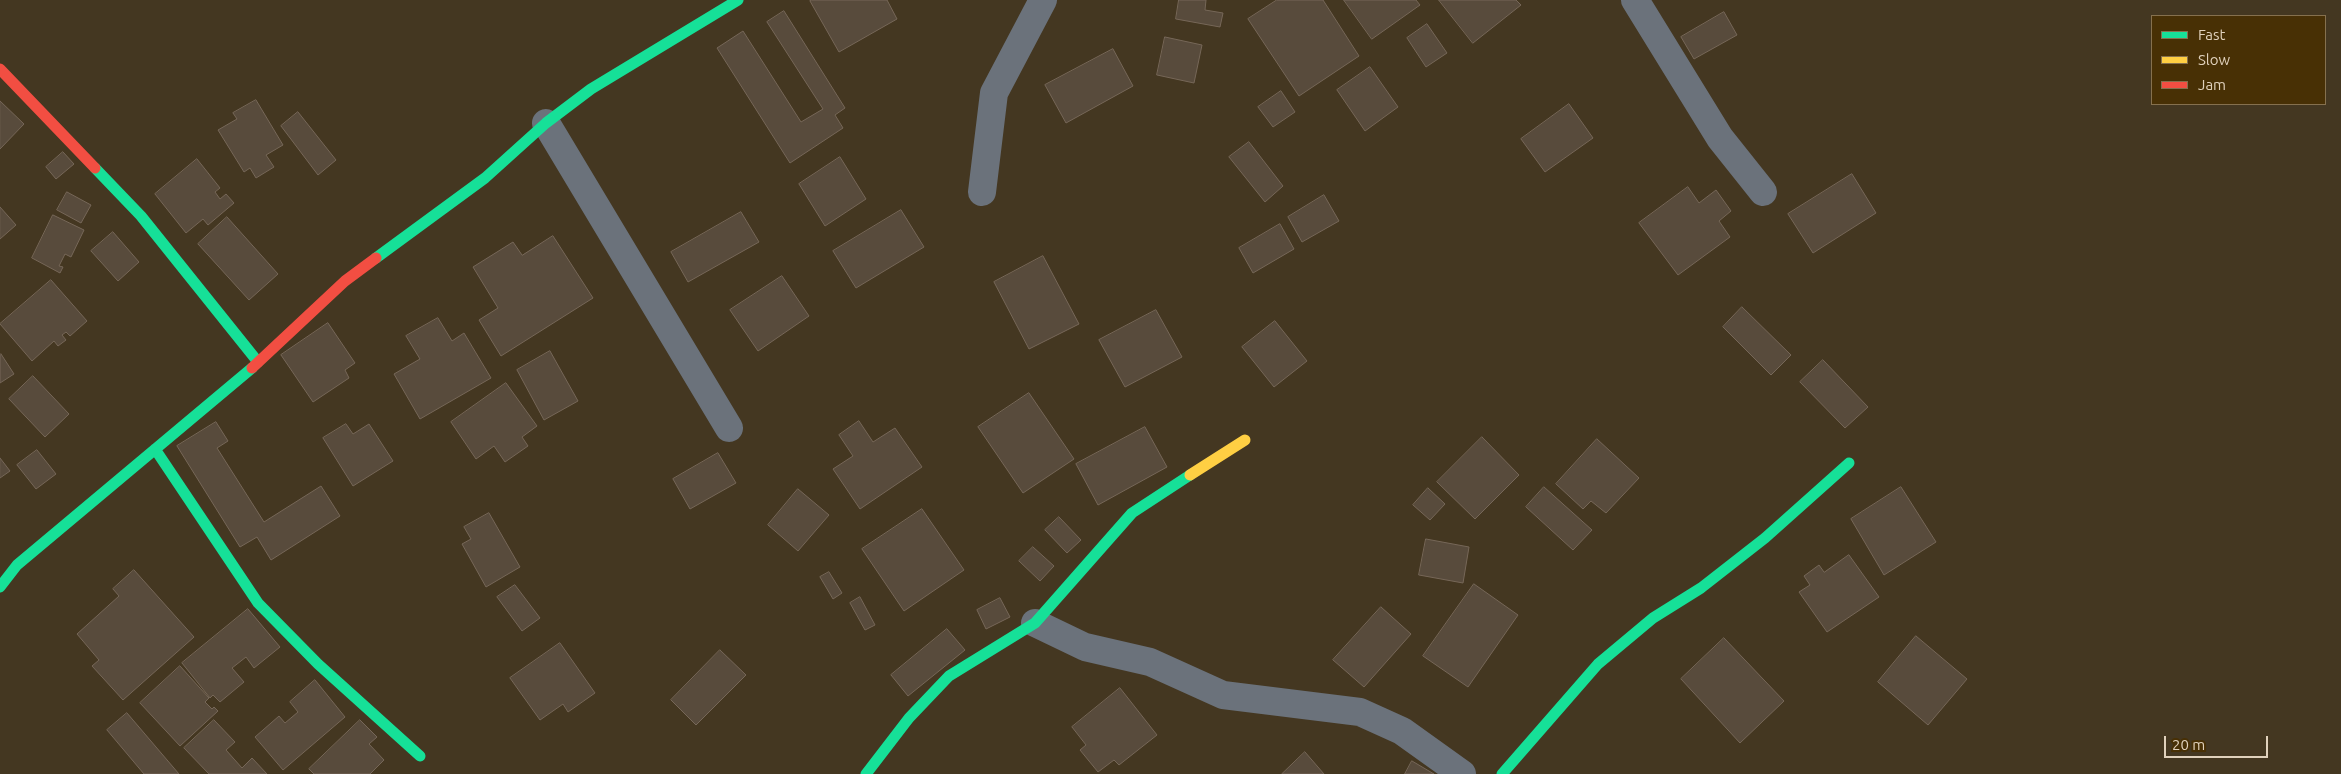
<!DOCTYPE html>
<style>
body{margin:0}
#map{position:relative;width:2341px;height:774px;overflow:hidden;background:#443721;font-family:Ubuntu,sans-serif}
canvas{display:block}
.legend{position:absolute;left:2151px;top:15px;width:175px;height:90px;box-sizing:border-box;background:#483005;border:1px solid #85704e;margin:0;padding:6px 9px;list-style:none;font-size:15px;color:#e0d1bc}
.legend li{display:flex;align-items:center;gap:10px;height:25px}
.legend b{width:25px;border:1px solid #85704e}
.scale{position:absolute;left:2164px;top:736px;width:104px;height:22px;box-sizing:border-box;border:2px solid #e0d1bc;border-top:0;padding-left:6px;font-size:15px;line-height:18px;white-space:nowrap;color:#e0d1bc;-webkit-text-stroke:4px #483005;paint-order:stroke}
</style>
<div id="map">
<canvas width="2341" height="774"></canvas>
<ul class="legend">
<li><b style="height:6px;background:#16e098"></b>Fast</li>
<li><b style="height:6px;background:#ffcf43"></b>Slow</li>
<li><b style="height:6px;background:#f24e42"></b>Jam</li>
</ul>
<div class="scale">20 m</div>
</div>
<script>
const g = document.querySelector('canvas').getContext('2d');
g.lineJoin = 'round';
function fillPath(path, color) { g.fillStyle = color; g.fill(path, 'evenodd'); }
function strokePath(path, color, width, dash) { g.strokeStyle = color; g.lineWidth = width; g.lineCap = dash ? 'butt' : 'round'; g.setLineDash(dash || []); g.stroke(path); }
const building = new Path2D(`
 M812 0H887L897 19 839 52 810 1Z
 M1179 0H1206L1205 10 1223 13 1220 27 1176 19Z
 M1277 0H1323L1359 56 1299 96 1248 19Z
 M1344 0H1416L1420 5 1372 39Z
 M1439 0H1516L1521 5 1473 43Z
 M784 11 845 108 835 115 843 128 790 163 717 48 743 31 801 122 823 109 767 22Z
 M1724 12 1737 35 1694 59 1681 37Z
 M1427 24 1447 53 1426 67 1407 38Z
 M1165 37 1202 45 1194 83 1157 75Z
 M1113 49 1133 86 1066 123 1045 85Z
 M1370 67 1398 107 1365 131 1337 90Z
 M1281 91 1295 112 1273 127 1258 107Z
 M256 100 283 145 266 155 274 167 256 178 250 168 244 172 218 130 237 119 233 113Z
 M0 101 24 124 0 149Z
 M1569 104 1593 138 1545 172 1521 139Z
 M298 112 336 160 318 175 281 126Z
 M1249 142 1283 186 1265 202 1229 157Z
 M63 152 74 164 56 179 46 167Z
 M840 157 866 199 825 226 799 184Z
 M197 159 220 188 215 192 220 199 226 194 234 203 208 225 203 219 186 233 155 194Z
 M1852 174 1876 213 1813 253 1788 214Z
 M1688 187 1699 203 1716 190 1731 211 1719 221 1730 237 1678 275 1639 223Z
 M67 192 91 205 81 223 57 210Z
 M1324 195 1339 221 1302 242 1288 217Z
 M0 207 16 225 0 239Z
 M901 210 924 247 856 288 833 251Z
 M741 212 759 242 688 282 671 252Z
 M53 215 84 230 71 257 65 254 59 266 63 267 60 273 32 258Z
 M227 217 278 274 249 300 198 244Z
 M1280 224 1294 249 1253 273 1239 248Z
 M113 232 139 262 118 281 91 251Z
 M553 236 593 298 501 356 479 320 498 308 473 267 513 242 522 255Z
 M1043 256 1079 324 1029 349 994 282Z
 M782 276 809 316 758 351 730 310Z
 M51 280 87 321 70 336 66 332 62 335 66 340 58 346 54 341 32 361 0 324Z
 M1742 307 1791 355 1771 375 1723 327Z
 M1156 310 1182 357 1125 387 1099 340Z
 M438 318 452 341 464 333 491 378 420 419 394 374 420 359 406 336Z
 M1275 321 1307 361 1274 387 1242 347Z
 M328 323 355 363 345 370 349 378 313 402 281 355Z
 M550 351 578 401 544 420 517 370Z
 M1 354 14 374 0 383V355Z
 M1823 360 1868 407 1845 428 1800 382Z
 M33 376 69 414 45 437 9 399Z
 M506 383 537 426 522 437 528 446 505 462 494 446 476 459 451 422Z
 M1029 393 1074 459 1023 493 978 427Z
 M859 421 873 442 895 428 922 467 860 509 833 469 853 456 839 435Z
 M216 422 228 441 217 448 264 522 321 486 340 516 271 560 257 537 240 547 177 446Z
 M346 424 353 434 369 424 393 461 353 486 323 438Z
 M1145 427 1167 467 1098 505 1076 464Z
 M1482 437 1519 475 1475 519 1437 482Z
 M1597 439 1639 478 1606 513 1591 501 1583 509 1556 484Z
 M37 450 56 474 36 489 17 465Z
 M718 453 736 483 690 509 673 479Z
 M0 458 10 471 0 478Z
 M1544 487 1592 530 1573 550 1526 507Z
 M1901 487 1936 542 1884 575 1851 519Z
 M1428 488 1445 504 1430 520 1413 505Z
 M798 489 829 515 798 551 768 525Z
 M922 509 964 570 904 611 862 549Z
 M489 513 520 567 486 587 462 544 471 539 464 527Z
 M1059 517 1081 540 1067 553 1045 530Z
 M1426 539 1469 547 1463 583 1419 575Z
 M1033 547 1054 566 1040 581 1019 561Z
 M1849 555 1879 597 1827 632 1799 592 1810 585 1804 576 1819 565 1824 572Z
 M134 570 194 637 123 700 92 666 99 660 77 634 119 596 113 589Z
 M829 572 842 593 833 599 820 577Z
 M1474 584 1518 615 1468 687 1423 656Z
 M515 585 540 618 522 631 497 597Z
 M860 597 875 625 865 630 850 603Z
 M1000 598 1010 617 986 629 977 610Z
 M1381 607 1411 634 1364 687 1333 660Z
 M248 609 280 647 254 668 246 657 232 668 244 682 220 702 213 695 210 698 182 663Z
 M947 629 965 650 908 696 891 675Z
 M1916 636 1967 679 1928 725 1878 682Z
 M1724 638 1784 701 1740 743 1681 679Z
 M560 643 595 693 568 712 563 704 540 720 510 678Z
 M720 650 746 675 696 725 671 700Z
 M180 666 209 698 205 702 212 709 214 707 218 711 180 746 140 703Z
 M315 680 345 717 283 770 255 737 279 716 285 723 298 712 290 702Z
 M1120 688 1157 735 1119 765 1114 760 1098 772 1080 750 1086 745 1072 727Z
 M127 713 179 774H144L107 730Z
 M214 720 235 742 226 750 242 768 252 758 267 774H209L184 748Z
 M360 720 377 737 369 744 384 760 370 774H314L309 769Z
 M1305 752 1324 774H1282Z
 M1412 761 1434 774H1405Z`);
fillPath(building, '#584b3c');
strokePath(building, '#766758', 1);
strokePath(new Path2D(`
 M1635 0 1720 138 1763 192
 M546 123 729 428
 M982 192 994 93 1043 0
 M1035 623 1085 647 1150 662 1223 695 1360 712 1402 731 1462 774`), '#6b727b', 28);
strokePath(new Path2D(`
 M95 168 141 216 258 362
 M376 258 485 178 546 123 591 89 738 0
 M155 449 258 603 318 664 420 756
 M0 587 17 565 252 368
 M866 774 909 718 949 676 1035 623 1132 513 1190 475
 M1502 774 1598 664 1653 618 1701 588 1765 538 1849 463`), '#16e098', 11);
strokePath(new Path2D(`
 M1190 475 1245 440`), '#ffcf43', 11);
strokePath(new Path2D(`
 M0 69 95 168
 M252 368 345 281 376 258`), '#f24e42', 11);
</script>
